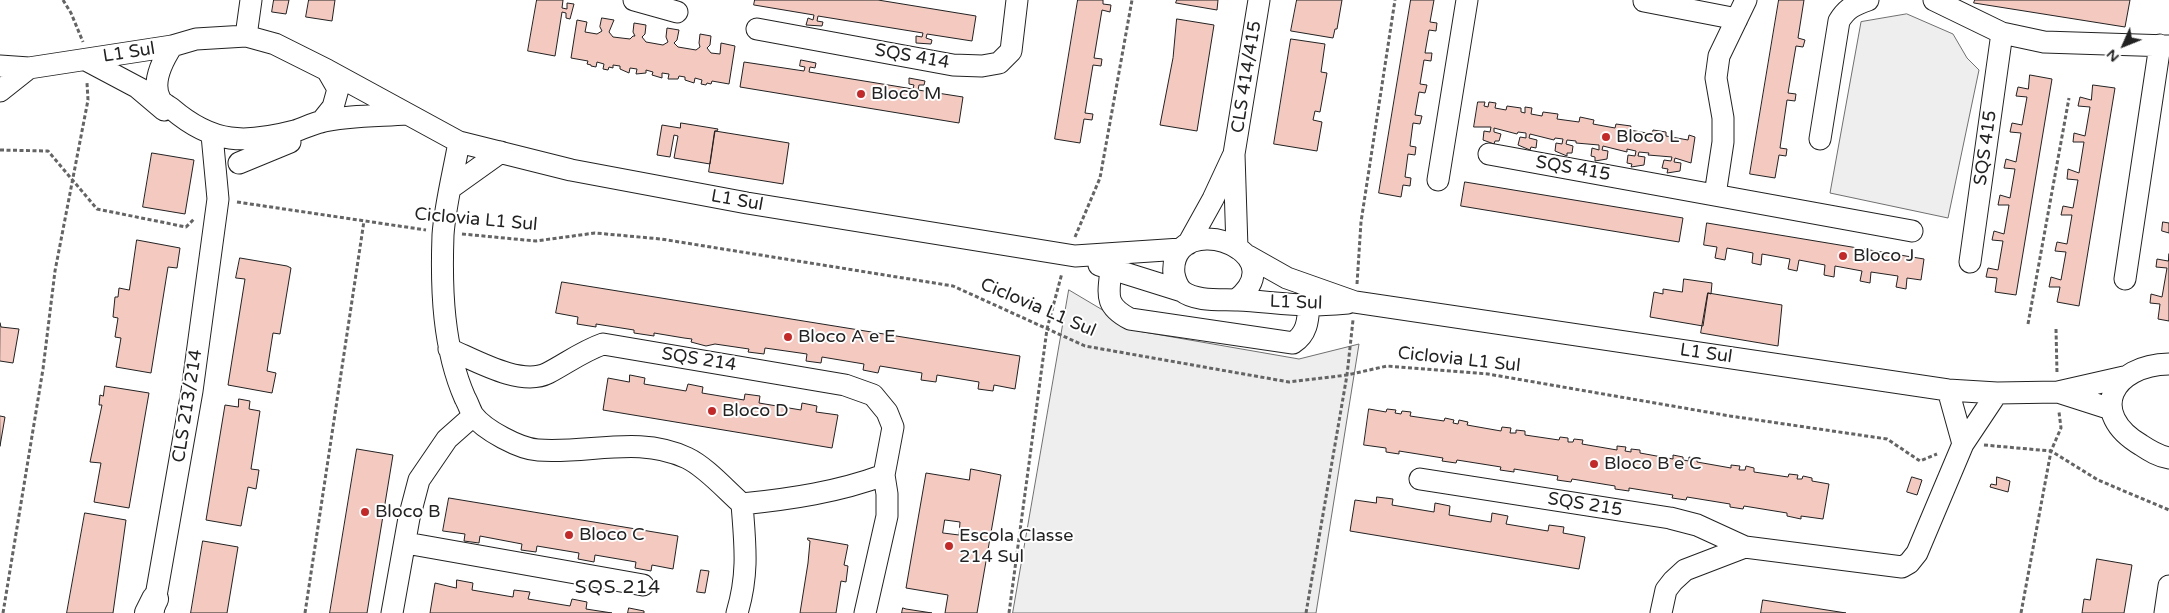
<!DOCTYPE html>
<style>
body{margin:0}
#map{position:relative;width:2169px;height:613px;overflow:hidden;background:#fff;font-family:"Varela Round",sans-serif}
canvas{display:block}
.north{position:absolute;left:2099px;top:20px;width:50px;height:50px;-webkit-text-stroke:4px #fff;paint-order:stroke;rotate:226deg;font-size:14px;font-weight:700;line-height:20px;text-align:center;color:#222}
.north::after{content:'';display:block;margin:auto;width:18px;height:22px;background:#222;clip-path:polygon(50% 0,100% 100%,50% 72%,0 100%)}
</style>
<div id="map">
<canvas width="2169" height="613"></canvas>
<div class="north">N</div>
</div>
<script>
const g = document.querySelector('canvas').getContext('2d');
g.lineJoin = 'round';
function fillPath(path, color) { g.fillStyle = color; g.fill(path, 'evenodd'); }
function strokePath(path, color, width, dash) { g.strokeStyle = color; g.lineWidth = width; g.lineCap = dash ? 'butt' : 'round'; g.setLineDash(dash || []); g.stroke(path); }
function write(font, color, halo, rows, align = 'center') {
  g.font = font + ' "Varela Round",sans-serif'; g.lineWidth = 4; g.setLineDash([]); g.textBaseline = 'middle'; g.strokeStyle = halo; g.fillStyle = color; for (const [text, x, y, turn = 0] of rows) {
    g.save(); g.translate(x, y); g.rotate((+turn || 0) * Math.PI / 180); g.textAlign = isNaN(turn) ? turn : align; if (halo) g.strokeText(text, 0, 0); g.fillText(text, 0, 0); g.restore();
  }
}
const green = new Path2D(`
 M1907 14 1953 34 1967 58 1979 70 1948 218 1830 193 1861 22Z
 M1069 290 1138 331 1299 359 1359 344 1316 613H1013Z`);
fillPath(green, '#eee');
strokePath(green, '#6f6f6f', 1);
const building = new Path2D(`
 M274 0H289L286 14 272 12Z
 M309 0H335L332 21 306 17Z
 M537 0H563L562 8 567 9V3L574 4 570 19 566 18V13L562 12 555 56 528 51Z
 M755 0H878L976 16 972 41 927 34 926 38 932 40 931 44 916 43V36L922 37 923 33 818 16 817 21 823 22 822 26 806 25 808 18 813 20 814 15 754 5Z
 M1078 0H1103V4L1111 5 1110 12 1102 10 1094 58 1102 59 1101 66 1093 65 1085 113 1093 114 1092 120 1084 119 1080 143 1055 139Z
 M1177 0H1218L1217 10 1176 3Z
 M1297 0H1342L1337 29H1335L1333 38 1291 31Z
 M1411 0H1434L1430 22 1437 23 1436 31 1429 30 1425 53H1432L1431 61 1424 60 1420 84 1427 85 1425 93 1419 92 1415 115 1422 116 1420 124 1413 123 1410 146 1416 147 1415 155 1408 154 1405 177 1411 178 1410 186 1403 185 1401 197 1379 193Z
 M1779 0H1804L1798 38 1805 40 1803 47 1796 46 1788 93 1796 94 1795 101 1787 100 1780 148 1787 149 1786 156 1779 155 1775 178 1750 174Z
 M1975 0H2130L2125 27 1974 3Z
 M602 18 614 20 609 32 613 37 630 39 633 36H635L633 32 634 23 646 25 645 34 642 37 646 42 663 45 668 42 666 37 667 28 679 30 677 40 674 43 678 47 696 50 700 47 699 43 700 34 711 36 710 45 707 48 711 53 720 54 721 43 735 46 729 84 712 81 711 84 707 83 706 85 701 84 702 80 695 78 694 83 685 80V77L679 76 678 79H668L669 74 662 73V78L652 75 653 72 646 70V73L636 74 637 69 630 68 629 73 620 69V66L613 65V68L609 67 608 70 603 69 604 64 597 62 596 67 591 66V65L587 64 588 61 571 58 577 20 587 22 585 32 597 34 602 31 600 27Z
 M1177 19 1214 25 1197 131 1160 125 1173 58Z
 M1291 39 1325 44 1321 72 1327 73 1320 112 1315 111 1313 120 1322 122 1317 151 1274 144Z
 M801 60 816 63 815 68 810 67 809 72 913 89 914 85 909 84V78L925 81 924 85H919L918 90 963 97 959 123 740 87 744 62 804 71 805 67 800 66Z
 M2030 75 2052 79 2016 295 1995 292 1997 278 1986 277 1988 268 1998 270 2003 241 1992 240 1994 231 2004 234 2009 205H1998L2000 195 2010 198 2015 169 2004 168 2006 159 2016 162 2021 133 2010 132 2012 123 2022 125 2027 97 2016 96 2018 87 2028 89Z
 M2093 85 2115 88 2079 306 2057 302 2060 287H2049L2051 277 2061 280 2066 252 2055 251 2057 242 2067 244 2072 215H2061L2063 206 2073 208 2078 180 2067 179 2068 169 2079 173 2084 142H2073L2074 133 2085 136 2090 107 2078 106 2080 97 2091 100Z
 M1478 102H1485L1484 106 1488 107 1489 102 1496 103 1495 108 1506 110 1507 106 1521 108V112L1525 113V107L1532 108 1531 114 1542 116 1543 112 1558 114 1557 119 1579 122 1580 117 1594 120 1593 124 1615 128 1616 124 1631 126 1630 130 1652 134 1653 130 1666 132V136L1688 140 1689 135 1695 137 1691 163 1675 158 1674 162 1681 163 1680 171 1667 173 1668 169 1662 168 1664 160 1671 161 1672 157 1648 155 1649 153 1639 152 1638 156 1645 157 1644 165 1631 167 1632 164 1627 163 1628 155 1635 156 1636 151 1627 149V152L1603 146 1602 150 1608 151 1607 159 1595 161V157L1591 156 1592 148 1599 150V145L1576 143V141L1567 140 1566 144 1573 146 1572 153H1567V156L1555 151 1556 143 1562 144 1563 139 1555 138 1554 140 1530 134 1529 138 1537 140 1536 148 1531 147 1530 150 1518 145 1520 137 1526 138V133L1518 132 1517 134 1494 128V132L1501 134 1499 141H1495L1494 144 1483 140 1484 131 1490 132 1491 127H1474Z
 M681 123 718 129 717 131H715L710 164 674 158 678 136 674 135 670 157 657 155 662 125 680 128Z
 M715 131 789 143 783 184 709 172Z
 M152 153 194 160 185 214 143 207Z
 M1465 182 1683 218 1679 242 1461 206Z
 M2163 222 2169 223V233L2162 231Z
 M1707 223 1924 259 1921 280 1907 278 1906 289 1896 287 1898 276 1871 272 1870 283 1860 281 1862 271 1835 266 1834 277 1824 275 1825 265 1799 260 1797 271 1788 269 1790 259 1762 254 1761 265 1752 263 1753 253 1727 248 1725 260 1715 258 1717 247 1704 245Z
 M137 240 180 248 177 268 168 267 151 373 116 367 121 338 115 337 118 318 113 317 115 297H118L119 288 129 290Z
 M2169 254V321L2158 319 2160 304 2150 303 2151 294 2162 297 2167 268 2156 267 2157 259 2168 261Z
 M240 258 287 266 291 268 280 334 273 333 267 371 276 373 272 393 228 385 245 279 236 278Z
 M1684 279 1712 283 1711 294 1708 293 1703 326 1650 317 1654 292 1663 294V289L1682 292Z
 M562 282 1020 356 1015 389 994 385 993 391 978 389 979 382 937 375 936 382 921 380 922 373 880 366 878 373 863 370 864 364 822 357 821 363 806 361 807 354 765 348 764 354 748 352 749 349 715 344 706 346 691 342 692 339 684 338 654 333V336L634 333V330L596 324V327L577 324 578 317 556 313Z
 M1708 293 1782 305 1778 346 1701 333Z
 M0 323 1 327 19 329 13 363 0 361Z
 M630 375 645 378 644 384 686 391 688 384 703 387 702 393 744 400 745 394 760 396 759 403 801 410 802 403 817 406 816 412 838 415 832 448 603 410 608 378 629 382Z
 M105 386 149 393 129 508 94 502 101 463 90 462 102 405H99L100 395 103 396Z
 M239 399 250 401 249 409 260 411 251 469 259 470 256 489 248 487 241 526 206 520 225 405 238 407Z
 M1369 409 1386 412 1387 409 1396 410 1395 413 1401 414 1402 411 1411 412 1410 416 1444 421 1445 418 1454 420 1453 423 1458 424 1459 420 1468 422 1467 425 1501 431 1502 427 1511 428 1510 433H1516V430L1525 431V435L1559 440 1560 437 1568 438V442H1573L1574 439 1583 440 1582 444 1617 450V446L1626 447 1625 451 1631 452V449L1640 450V453L1673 459V455L1683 457V460L1689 461V457L1697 459V462L1731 468V465L1740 466 1739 470H1745L1746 466 1754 468V472L1788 477 1789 474 1798 475 1797 479H1802L1803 476 1812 478V481L1829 484 1823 519 1801 516V519L1787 516V513L1744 506 1743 509 1730 507V504L1687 497 1686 500 1672 498 1673 495 1629 488V491L1615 489V486L1572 479 1571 482 1557 480 1558 476 1514 469V472L1500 470 1501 467 1457 460 1456 463 1442 461 1443 458 1399 451V454L1386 452V448L1364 445Z
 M0 416 5 417 0 446Z
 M357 449 393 455 367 613H330Z
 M971 469 1001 475 977 613H945L948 595 906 588 926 473 969 480ZM945 520 960 522 959 535 943 533Z
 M1912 477 1922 480 1917 495 1907 492Z
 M1997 477 2010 481 2008 492 1990 487 1991 484 1996 485Z
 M1377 497 1393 499 1392 505 1434 512 1435 503 1450 506 1449 515 1491 522 1492 513 1508 516 1506 524 1548 531 1549 525 1564 527 1563 533 1585 537 1579 569 1350 531 1355 500 1376 503Z
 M449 498 678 536 673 569 652 565 651 571 635 568 636 562 595 555 594 562 578 559 579 553 537 546 536 552 521 550 522 544 480 536 479 543 464 541 465 534 443 531Z
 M85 513 126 520 113 613H67Z
 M808 538 848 545 844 565 848 566 846 582 841 581 836 613H800L808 563 810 541 808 540Z
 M203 541 238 547 227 613H191Z
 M2097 559 2132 565 2124 613H2082L2084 599 2090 600Z
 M701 570 709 571 705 593 697 592Z
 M457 580 473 583 472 590 513 597 514 590 530 592 528 599 570 606 572 599 587 602 586 609 612 613H430L435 583 456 588Z
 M1763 600 1846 613H1761Z
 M629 608 644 611V613H628Z
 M903 608 906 609 932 613H902Z`);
fillPath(building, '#f3c9c0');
strokePath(building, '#222', 1);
const minor = new Path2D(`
 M634 0 677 12
 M1934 0 2002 33 2044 42 2169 46
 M1644 1 1737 19
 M757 29 953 65 982 66 999 63 1011 51 1017 0
 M246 36 251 0
 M86 60 150 94
 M0 66 29 68 172 46
 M327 70 459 142 571 170 747 203 1075 256 1181 249
 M138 88 164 110
 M0 91 29 68
 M321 122 333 107 338 89 327 70 275 44 246 36 196 39 172 46C163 60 151 82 160 99 162 103 168 106 172 109 213 144 245 144 295 131 304 128 312 124 320 122 348 115 379 116 407 114
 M1820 139 1839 21C1847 8 1854 5 1868 0
 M459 142C454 171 445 205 443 235 441 289 443 348 465 398 468 403 470 410 473 415 484 430 520 449 538 450 589 454 639 435 687 458 706 467 726 490 742 504 745 544 749 573 737 613
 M1489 154 1912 231
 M239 163 290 142
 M1438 180 1467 0
 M452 187 501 152
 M1715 195 1723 142V118L1716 78 1719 56 1746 0
 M1188 244 1213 199 1233 156
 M1237 248 1234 154 1259 0
 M1248 256 1287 278 1355 302 1948 390 1997 393 2058 392 2124 377
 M1970 262 2002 33
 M1099 265 1182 291
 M1111 270C1108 296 1105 306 1130 319L1293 343C1307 334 1308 321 1309 305
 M2125 279 2160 45
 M1236 300C1288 259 1207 220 1181 249 1175 256 1173 265 1174 274 1175 279 1178 287 1182 291 1196 302 1222 299 1238 300 1262 301 1286 305 1310 305 1322 305 1335 304 1348 303
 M449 349C475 360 521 387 548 373 567 363 583 351 603 344L845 385 873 395 887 412 893 427 884 475 887 494V516L865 613
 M2169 364C2112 365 2087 413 2141 445 2150 451 2158 456 2169 458
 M1948 390 1963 444
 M2058 392 2111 409
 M1420 479 1670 518 1697 525 1745 547
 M742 504C791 499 838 492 884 475
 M406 543 643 585
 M153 613 192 391 218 199 212 135
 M392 613 409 518 419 480 447 439 473 416
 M1661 613 1666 590 1673 581 1685 570 1745 547 1902 567 1909 563 1917 553 1963 444 1997 393
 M2165 613 2169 586`);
const major = new Path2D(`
 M148 613 155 599`);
strokePath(minor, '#222', 23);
strokePath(major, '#222', 28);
strokePath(new Path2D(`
 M63 0 71 13 83 42
 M0 150 48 151 97 209 186 227 195 218
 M237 202 426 230
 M462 234 536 241 595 233 661 239 953 286 1085 346 1289 382 1347 375 1387 366 1488 374 1730 416 1887 439 1920 461 1937 454
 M1075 237 1100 178 1132 0
 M1357 284 1361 222 1395 0
 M2028 324 2069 98
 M2056 329 2057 373
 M1984 445 2051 451 2098 480 2169 510
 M3 613 43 369 55 271 88 100 87 83
 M305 613 364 221
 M1009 613 1047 329 1062 273
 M1306 613 1347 375 1353 320
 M2021 613 2051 451 2061 428 2059 412`), '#646464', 3, [4, 2.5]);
strokePath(minor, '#fff', 21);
strokePath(major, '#fff', 26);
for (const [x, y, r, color] of [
 [861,94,5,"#c62828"],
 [1606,137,5,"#c62828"],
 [1843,256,5,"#c62828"],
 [788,337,5,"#c62828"],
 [712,411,5,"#c62828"],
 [1594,464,5,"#c62828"],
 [365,512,5,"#c62828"],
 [569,535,5,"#c62828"],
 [949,546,5,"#c62828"]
]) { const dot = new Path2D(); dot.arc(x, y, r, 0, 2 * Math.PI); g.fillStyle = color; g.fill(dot); strokePath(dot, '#fff', 2); }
write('18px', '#222', '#fff', [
 ["L1 Sul",129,53,-9],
 ["SQS 414",912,57,10],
 ["CLS 414/415",1247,77,-81],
 ["SQS 415",1986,148,-82],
 ["SQS 415",1573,169,10],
 ["L1 Sul",737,201,10],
 ["Ciclovia L1 Sul",476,220,5],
 ["L1 Sul",1296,303,2],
 ["Ciclovia L1 Sul",1038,308,23],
 ["L1 Sul",1706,354,8],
 ["SQS 214",699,360,9],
 ["Ciclovia L1 Sul",1459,360,6],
 ["CLS 213/214",188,406,-81],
 ["SQS 215",1585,505,9]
]);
write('18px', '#222', '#fff', [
 ["Bloco M",871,94],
 ["Bloco L",1616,137],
 ["Bloco J",1853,256],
 ["Bloco A e E",798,337],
 ["Bloco D",722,411],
 ["Bloco B e C",1604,464],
 ["Bloco B",375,512],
 ["Bloco C",579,535],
 ["Escola Classe",959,536],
 ["214 Sul",959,557]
], 'left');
g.letterSpacing = '1px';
write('19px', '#222', '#fff', [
 ["SQS 214",618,588]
]);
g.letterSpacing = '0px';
</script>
